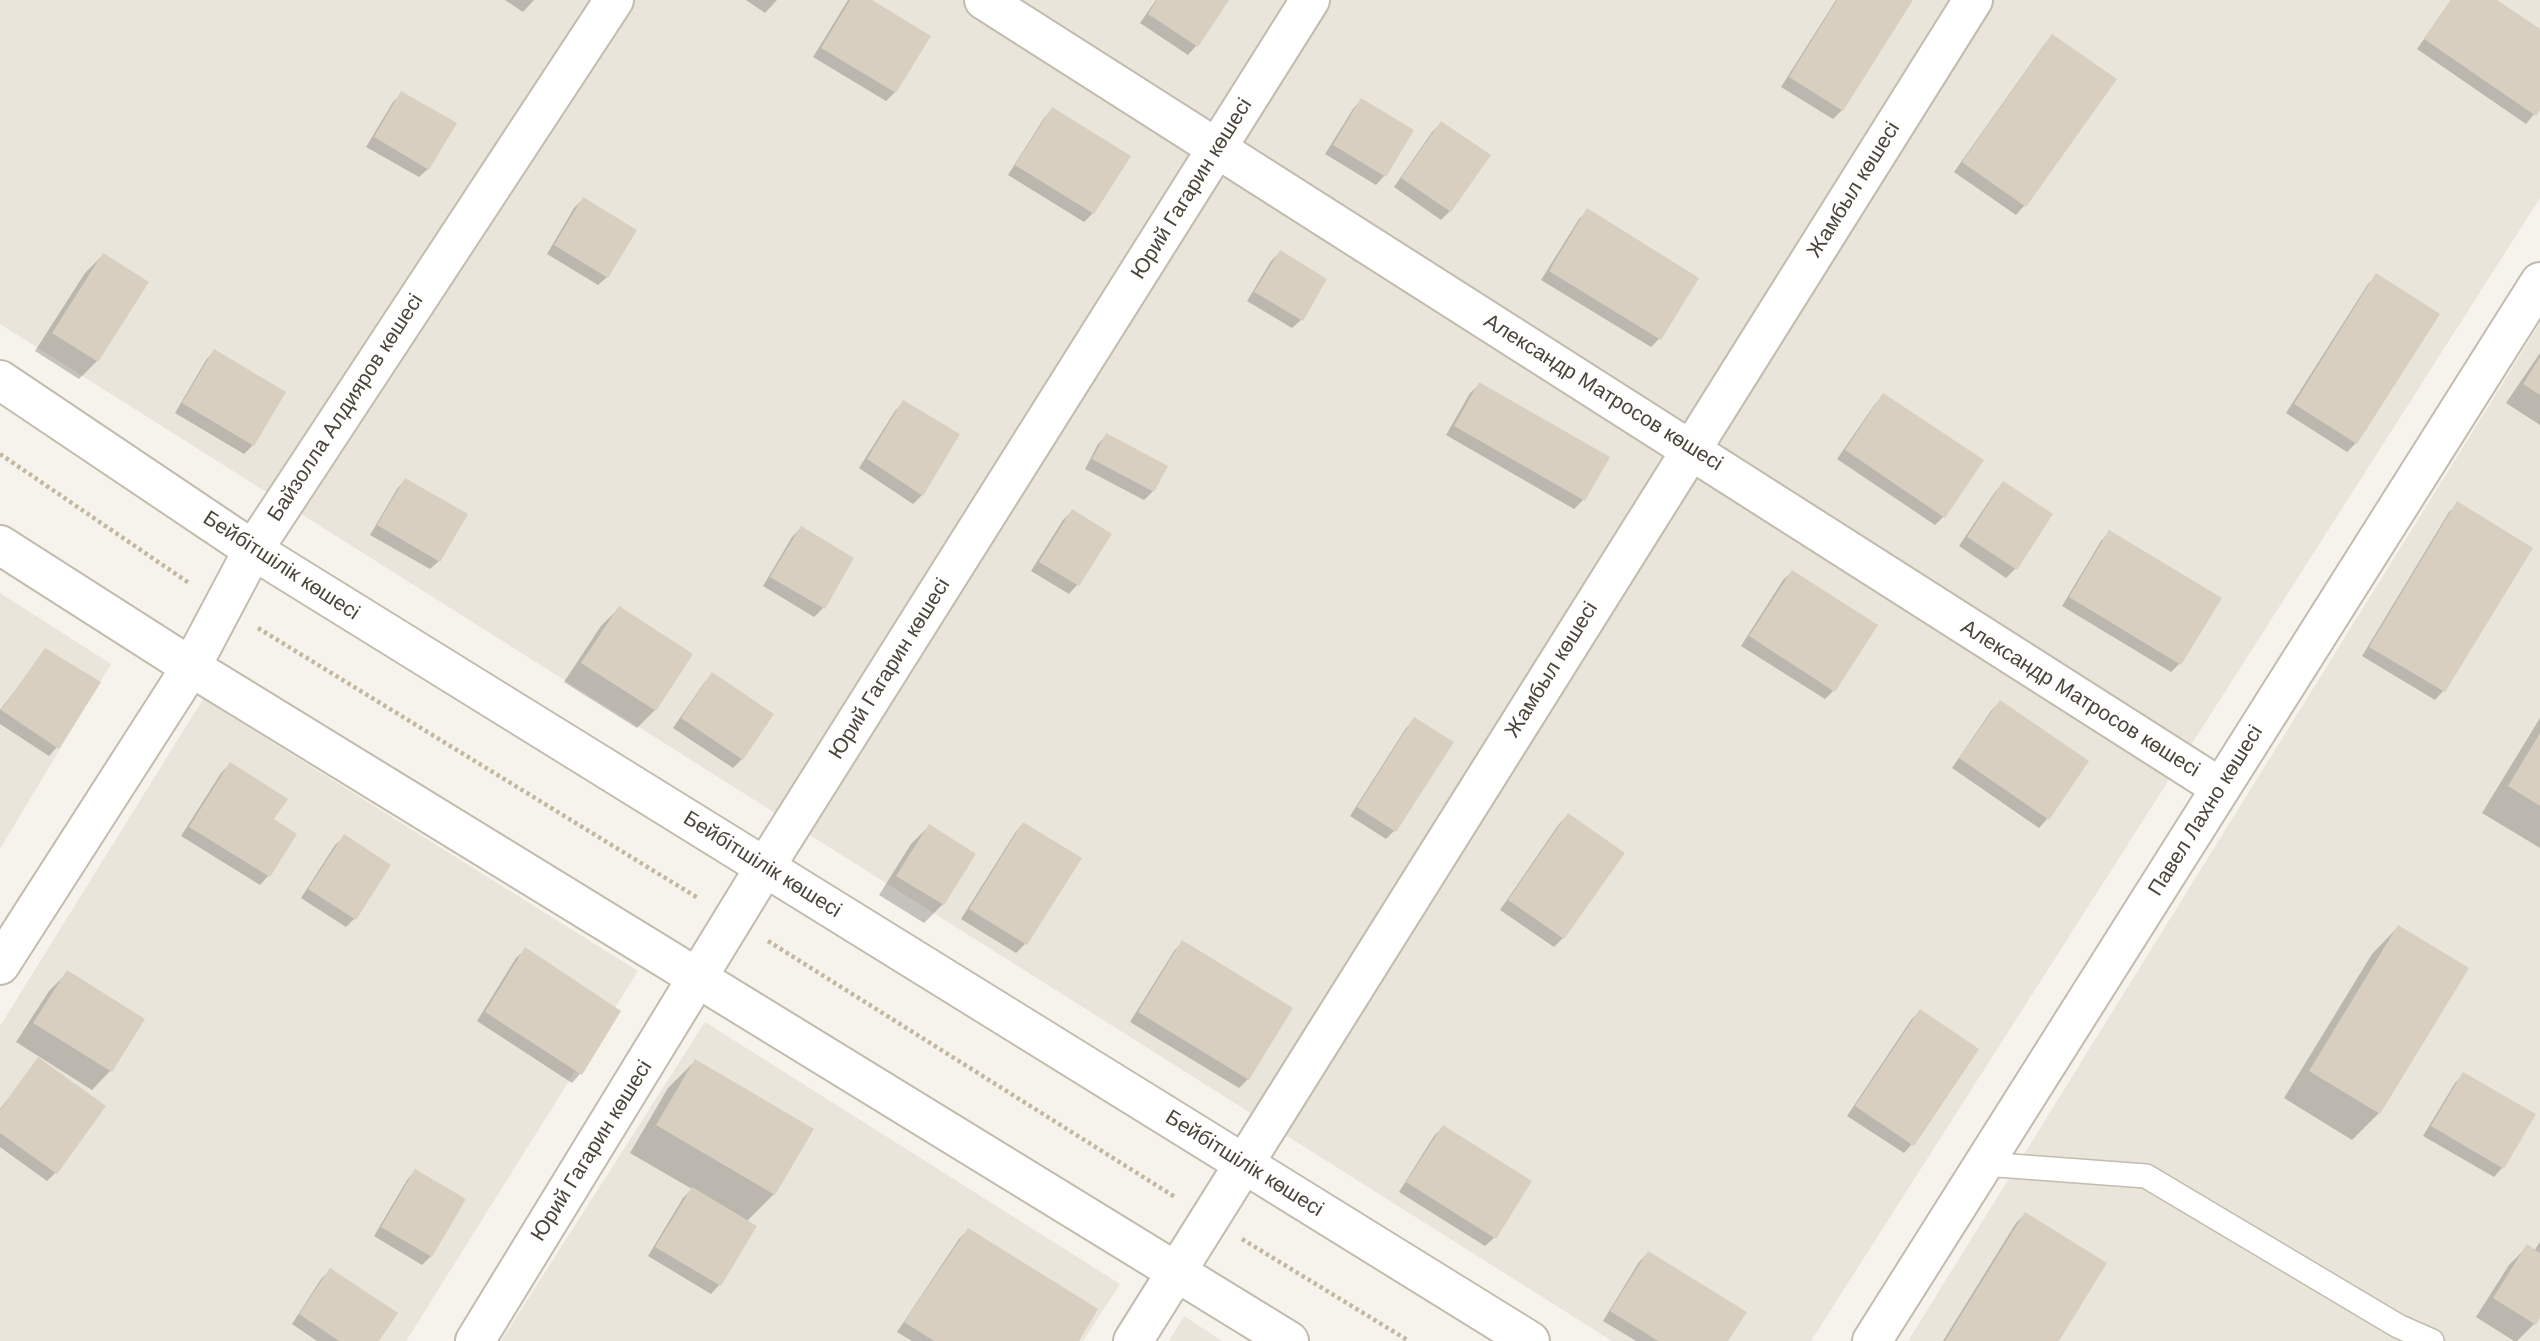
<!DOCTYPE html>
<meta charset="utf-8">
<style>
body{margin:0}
canvas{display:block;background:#f6f3ec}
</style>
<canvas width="2540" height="1341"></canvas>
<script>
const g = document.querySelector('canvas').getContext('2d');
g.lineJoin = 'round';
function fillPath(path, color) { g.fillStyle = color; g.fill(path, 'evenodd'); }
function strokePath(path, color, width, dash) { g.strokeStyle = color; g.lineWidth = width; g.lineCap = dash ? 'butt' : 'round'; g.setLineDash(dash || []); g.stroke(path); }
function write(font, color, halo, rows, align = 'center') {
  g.font = font + ' Helvetica,sans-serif'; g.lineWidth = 7; g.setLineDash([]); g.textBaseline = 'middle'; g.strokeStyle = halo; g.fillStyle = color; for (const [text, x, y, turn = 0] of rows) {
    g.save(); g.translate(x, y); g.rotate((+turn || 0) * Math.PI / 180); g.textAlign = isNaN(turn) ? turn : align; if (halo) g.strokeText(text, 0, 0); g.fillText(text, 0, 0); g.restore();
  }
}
fillPath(new Path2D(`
 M0 0H2540V198L1811 1341H1612L0 324Z
 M2540 323V1341H1908Z
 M0 593 111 664 0 849Z
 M203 699 638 971 406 1341H0V1026Z
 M705 1022 1120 1284 1083 1341H501Z
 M1184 1316 1222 1341H1169Z`), '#eae5da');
fillPath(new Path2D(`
 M505 0H534L523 12Z
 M746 0H777L765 13Z
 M848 0H869L929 36 895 92 886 101 813 57Z
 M1156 0H1227L1196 46 1188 55 1140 23Z
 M1836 0H1911L1842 110 1833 119 1781 87Z
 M2451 0H2494L2540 32V107L2526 124 2417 49Z
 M2053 36 2114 79 2024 206 2016 215 1954 172 2044 45Z
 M402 93 428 169 419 177 366 147 393 102Z
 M1361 100 1411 130 1384 176 1376 185 1325 154 1353 109Z
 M1053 109 1128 157 1093 213 1084 222 1008 175 1044 118Z
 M1441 123 1450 211 1441 220 1394 187 1432 132Z
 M583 199 607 277 598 285 547 254 574 208Z
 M1588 210 1659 339 1651 347 1541 280 1579 219Z
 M1280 252 1301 320 1292 328 1247 301 1271 261Z
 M103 255 97 361 79 379 35 351 85 273Z
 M2377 275 2437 314 2356 443 2347 452 2286 413 2368 284Z
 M214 351 253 445 244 454 175 413 206 360Z
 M2540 353V425L2506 403Z
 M1479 385 1607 458 1583 500 1574 509 1446 435 1470 393Z
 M1884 395 1944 516 1935 525 1837 459 1875 404Z
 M904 402 922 495 913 504 859 468 895 411Z
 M1106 436 1153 491 1144 500 1085 469 1098 444Z
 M405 480 439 561 430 569 370 535 397 489Z
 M2003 483 2051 515 2015 569 2006 578 1959 546 1995 492Z
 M2458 504 2531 548 2443 691 2435 700 2362 656 2449 512Z
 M1072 511 1110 535 1077 585 1069 594 1031 571 1063 520Z
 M801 528 852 559 823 608 814 617 763 586 792 537Z
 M2109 533 2180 663 2171 672 2062 606 2101 541Z
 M1792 572 1834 690 1825 699 1741 646 1783 580Z
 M619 608 655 710 637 728 564 682 601 626Z
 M46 650 57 747 49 756 0 724V710Z
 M713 674 742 759 733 768 673 728 704 683Z
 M2000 702 2047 819 2039 828 1952 768 1991 711Z
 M2540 718V848L2482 813Z
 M1415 719 1394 831 1386 839 1350 816 1406 728Z
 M230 764 272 820 294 834 268 876 260 885 181 836 221 773Z
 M1568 815 1563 938 1554 947 1500 910 1559 824Z
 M1023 824 1079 859 1025 944 1016 953 961 919 1015 833Z
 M929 826 974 855 943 904 924 923 879 895 911 844Z
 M344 837 355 918 346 927 301 898 335 845Z
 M2398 927 2467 969 2379 1113 2352 1140 2284 1098 2372 954Z
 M1182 942 1291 1009 1248 1079 1239 1088 1130 1022 1174 951Z
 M525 950 618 1012 580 1074 572 1083 477 1021 516 958Z
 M67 973 143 1019 110 1071 92 1090 16 1042 49 991Z
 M1920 1011 1912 1144 1904 1153 1847 1116 1911 1020Z
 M38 1060 56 1172 47 1181 0 1147V1109Z
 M695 1061 774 1194 746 1222 719 1285 711 1294 648 1256 683 1198 692 1189 630 1153 668 1088Z
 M2464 1074 2502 1168 2494 1177 2423 1136 2455 1083Z
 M1443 1127 1494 1238 1485 1246 1399 1192 1434 1136Z
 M415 1171 431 1256 422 1265 374 1236 407 1180Z
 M2025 1214 2057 1341H1943L2016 1223Z
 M968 1230 1077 1341H912L897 1332 959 1239Z
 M2540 1242V1315L2534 1324 2517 1341H2514L2476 1317 2509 1265 2527 1247 2534 1251Z
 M1648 1253 1726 1341H1636L1603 1321 1639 1262Z
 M330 1270 377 1341H317L292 1324 321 1279Z`), '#0003');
fillPath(new Path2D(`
 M850 0H872L931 36 896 93 821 48Z
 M1157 0H1229L1198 47 1148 14Z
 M1837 0H1913L1843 111 1789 77Z
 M2451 0H2497L2540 29V110L2536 116 2424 39Z
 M2052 34 2117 79 2026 207 1962 162Z
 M401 91 457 123 429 170 374 137Z
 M1361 98 1414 130 1386 177 1333 145Z
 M1052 107 1131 156 1094 214 1015 165Z
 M1441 121 1491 155 1451 212 1401 178Z
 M583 197 637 230 608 278 554 245Z
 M1587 208 1699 278 1661 340 1549 271Z
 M1280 250 1327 279 1303 321 1254 292Z
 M103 253 149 282 98 362 52 333Z
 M2376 273 2440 314 2357 444 2294 404Z
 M214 349 286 392 254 446 182 403Z
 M2540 357V395L2523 384Z
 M1479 382 1610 457 1585 501 1454 426Z
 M1883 393 1984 460 1945 518 1845 450Z
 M903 400 960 434 923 496 867 459Z
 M1106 433 1168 466 1154 492 1092 459Z
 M405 478 468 514 440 562 377 525Z
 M2003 481 2053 514 2017 570 1967 537Z
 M2457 501 2533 548 2445 692 2369 647Z
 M1072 509 1112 534 1079 586 1039 562Z
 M801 526 854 558 825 609 770 577Z
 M2109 530 2222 598 2181 665 2069 597Z
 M1792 570 1878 625 1835 692 1749 636Z
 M619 606 693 654 656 711 581 663Z
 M45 648 101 682 59 749 1 710Z
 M712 672 774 714 743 760 681 718Z
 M2000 700 2089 761 2049 820 1959 758Z
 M1414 717 1454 742 1396 832 1357 807Z
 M2540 733V806L2508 786Z
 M230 762 288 799 274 819 297 834 270 877 189 827Z
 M1568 813 1625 853 1564 939 1508 900Z
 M1023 822 1082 858 1027 945 969 909Z
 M929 824 976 854 944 905 896 876Z
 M344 834 391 865 356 920 308 889Z
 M2398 925 2469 968 2380 1114 2309 1071Z
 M1182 940 1293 1008 1249 1080 1138 1012Z
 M525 947 621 1011 582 1075 485 1012Z
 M67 970 145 1019 112 1072 33 1023Z
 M1920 1009 1979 1049 1914 1146 1855 1106Z
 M38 1057 106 1106 57 1174 0 1133V1110Z
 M695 1059 814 1129 775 1195 656 1125Z
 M2463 1072 2536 1114 2504 1169 2431 1126Z
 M1443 1125 1532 1181 1496 1239 1406 1182Z
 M415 1169 466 1199 432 1257 381 1227Z
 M692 1187 757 1226 721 1286 655 1247Z
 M2025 1212 2107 1263 2059 1341H1945Z
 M968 1228 1098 1309 1079 1341H934L904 1322Z
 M2527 1244 2540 1253V1318L2536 1325 2493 1298Z
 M1648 1251 1747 1312 1728 1341H1658L1610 1311Z
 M330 1268 398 1313 379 1341H339L299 1314Z`), '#d8cfc1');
const service = new Path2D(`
 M1984 1164 2146 1176 2398 1326 2432 1341`);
const minor = new Path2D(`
 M984 0 2221 788
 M0 380 253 550 1530 1341
 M0 545 191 667 1289 1341
 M0 965 191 667 253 550 614 0
 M475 1341 765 867 1310 0
 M1133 1341 1973 0
 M1872 1341 2540 282`);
strokePath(service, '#c2bbae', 26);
strokePath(minor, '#c2bbae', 42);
strokePath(new Path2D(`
 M0 454 189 583
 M258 628 698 898
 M768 941 1175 1197
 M1242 1239 1409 1341`), '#c4b79f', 4.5, [3.5, 3.5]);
strokePath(service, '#fff', 23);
strokePath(minor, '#fff', 38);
write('21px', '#4b4439', '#fff', [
 ["Юрий Гагарин көшесі",1192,189,-58],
 ["Жамбыл көшесі",1854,190,-58],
 ["Александр Матросов көшесі",1603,393,32],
 ["Байзолла Алдияров көшесі",346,408,-57],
 ["Бейбітшілік көшесі",281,566,33],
 ["Юрий Гагарин көшесі",890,669,-58],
 ["Жамбыл көшесі",1552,670,-58],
 ["Александр Матросов көшесі",2080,699,32],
 ["Павел Лахно көшесі",2206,811,-58],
 ["Бейбітшілік көшесі",762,865,32],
 ["Юрий Гагарин көшесі",592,1151,-58],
 ["Бейбітшілік көшесі",1244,1164,32]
]);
</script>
